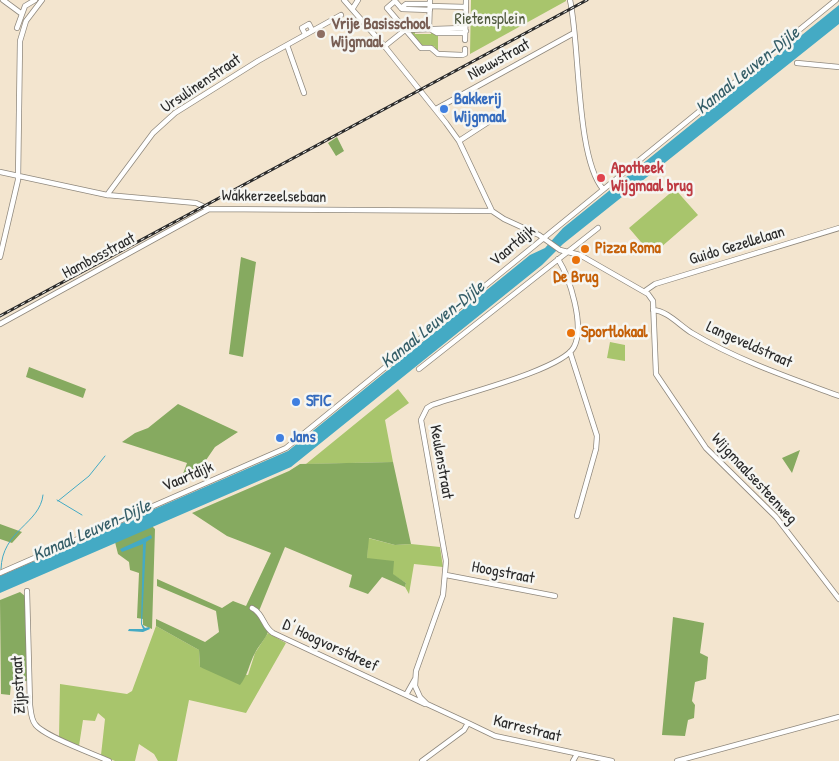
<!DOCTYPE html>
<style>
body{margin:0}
canvas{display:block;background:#f3e5cf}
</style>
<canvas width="839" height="761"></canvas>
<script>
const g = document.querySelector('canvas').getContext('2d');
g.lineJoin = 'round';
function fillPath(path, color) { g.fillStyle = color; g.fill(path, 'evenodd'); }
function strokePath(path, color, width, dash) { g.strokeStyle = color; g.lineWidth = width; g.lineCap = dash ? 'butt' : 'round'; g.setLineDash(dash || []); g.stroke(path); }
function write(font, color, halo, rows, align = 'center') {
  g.font = font + ' "Patrick Hand",sans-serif'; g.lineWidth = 5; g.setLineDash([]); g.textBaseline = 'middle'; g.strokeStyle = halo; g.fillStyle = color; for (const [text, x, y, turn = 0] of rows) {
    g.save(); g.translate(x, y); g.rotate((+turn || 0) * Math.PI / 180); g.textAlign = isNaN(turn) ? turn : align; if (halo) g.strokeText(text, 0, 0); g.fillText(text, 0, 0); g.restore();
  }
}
fillPath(new Path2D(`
 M471 0H566V1L470 54Z
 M410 31H415V34H431V31L438 34V52L434 46H420Z
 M675 189 698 215 652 255 629 228Z
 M610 342 625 345V361L607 358Z
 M398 389 409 403 385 420 393 462 306 464Z
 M368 538 395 545 411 544 440 547 443 567 414 564 409 594 405 587 406 583 367 558Z
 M156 626 199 650 200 667 248 675 255 653 268 633 286 643 246 713 189 700 177 761H158L154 754 139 744 135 761H115L101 755 105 719 98 713 95 721 83 720 79 746 59 737 60 684 127 694 132 691Z`), '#a8c56c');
fillPath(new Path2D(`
 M337 137 344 151 336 156 328 143Z
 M241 257 256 262 243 357 229 354Z
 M29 367 86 389 83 398 26 377Z
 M178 404 238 432 215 447 195 476 183 474 187 463 122 442 135 433 148 428Z
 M800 450 792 473 782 458Z
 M393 462 411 544 395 545 369 538 367 558 394 561 393 574 406 583 405 587 382 577 368 594 349 587 352 575 285 547 259 611C264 615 270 626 268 632 265 640 258 646 255 653 249 664 248 675 240 685L200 667 199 650 156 626V619L205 642 219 632 216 611 157 586V579L222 608 233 601 246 606 271 553 227 536 192 513 289 471 300 464Z
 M0 524 22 532 12 543 0 539Z
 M152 526 155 529 152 629 143 625V619L137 618 139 573 130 570 129 562 118 554 115 542Z
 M20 592 25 596 27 681 11 683 10 695 1 694 0 600Z
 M673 617 704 623 700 653 708 657 706 679 695 682 692 701 695 705 694 718 688 720 685 736 662 735Z`), '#86aa60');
fillPath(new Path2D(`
 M839 5V24L563 244 542 265 291 467 0 593V576L288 451 530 255 545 248 563 228Z
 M151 535 152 538 146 542 142 624 145 628 149 627 150 629 143 632 128 631 129 629H143L141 624 143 544 122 552 120 549Z`), '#44aac4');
strokePath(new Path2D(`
 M57 500 82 515
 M58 501 89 476 105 456
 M1 569C2 530 40 524 43 495`), '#44aac4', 1);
const minor = new Path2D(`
 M3 0 22 14
 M344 0 386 48 446 123 459 141 492 211 504 219 539 235 560 250 580 255 648 294 653 301 656 374 706 448 776 517 839 599
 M570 0C580 45 576 158 603 189
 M430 6 466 7
 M353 8 358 0
 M401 8 406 4H430
 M430 10 402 9 395 1 387 8 421 48H431L438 54 462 55 465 54V49
 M17 28 25 6 35 0
 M429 29 430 0
 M430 29 437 33H464L466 31
 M305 34 302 28 309 24 312 30
 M465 40 466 0
 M287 45 304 93
 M385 46 405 30 464 28 466 31
 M797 63 839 67
 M436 109 574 33
 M459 141 496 117
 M0 172 107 195 196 203 209 209 492 211
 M107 195 153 133 175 113 258 61 341 15
 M0 257 18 180 20 41 26 21 42 0
 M645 291 655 284 839 228
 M653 310C668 311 680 326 692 333 737 360 790 378 839 396
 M0 324 209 209
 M570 352 597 436 596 449 577 516
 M419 369 598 228
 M0 573 286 448 836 0
 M446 575 555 596
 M27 591 30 705C31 712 31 719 35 724 43 736 94 754 109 761
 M252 608C264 614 263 627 273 633L406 695
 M415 679 406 695 425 704
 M468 723 427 704 420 697 415 686 416 671 443 595 446 561 421 420 427 408 432 405C459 395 562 370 574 347 585 326 570 278 558 259
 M422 761 464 730 468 723 495 736 612 761
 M573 761 577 754
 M677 761 839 717`);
strokePath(minor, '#8f887d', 6);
strokePath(minor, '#fff', 4.5);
const rail = new Path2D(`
 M0 316 587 0`);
strokePath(rail, '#2b2b2b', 3);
strokePath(rail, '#f6f6f2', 1, [4]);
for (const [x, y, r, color] of [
 [321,34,5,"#8d6e63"],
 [444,109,5,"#3f7fe0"],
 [601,178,5,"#e0444e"],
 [585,249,5,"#e8710a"],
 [576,260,5,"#e8710a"],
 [571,333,5,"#e8710a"],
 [296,402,5,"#3f7fe0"],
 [280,438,5,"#3f7fe0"]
]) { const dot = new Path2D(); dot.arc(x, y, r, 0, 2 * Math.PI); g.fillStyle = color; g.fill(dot); strokePath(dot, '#f6f6f2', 2); }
write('16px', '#50593e', '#f6f6f2', [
 ["Rietensplein",490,20]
]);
write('bold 16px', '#785e54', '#f6f6f2', [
 ["Vrije Basisschool",331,25],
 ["Wijgmaal",331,43]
], 'left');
write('16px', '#2b2b2b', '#f6f6f2', [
 ["Nieuwstraat",499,60,-29],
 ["Ursulinenstraat",201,84,-34],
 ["Wakkerzeelsebaan",274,197,1],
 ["Vaartdijk",513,246,-40],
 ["Guido Gezellelaan",737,246,-17],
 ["Hambosstraat",99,256,-28],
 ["Langeveldstraat",749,345,24],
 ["Keulenstraat",441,462,80],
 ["Vaartdijk",188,477,-23],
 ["Wijgmaalsesteenweg",754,479,47],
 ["Hoogstraat",503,573,11],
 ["D' Hoogvorstdreef",330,646,25],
 ["Zijpstraat",19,685,-93],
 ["Karrestraat",527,729,14]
]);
write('bold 16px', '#366cbe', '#f6f6f2', [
 ["Bakkerij",454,100],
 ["Wijgmaal",454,118],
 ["SFIC",306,402],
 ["Jans",290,438]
], 'left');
write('bold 16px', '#be3a42', '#f6f6f2', [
 ["Apotheek",611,169],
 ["Wijgmaal brug",611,187]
], 'left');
write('bold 16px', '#c56008', '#f6f6f2', [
 ["Pizza Roma",595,249],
 ["De Brug",576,278,"center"],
 ["Sportlokaal",581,333]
], 'left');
write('italic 18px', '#355e68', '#f6f6f2', [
 ["Kanaal Leuven-Dijle",748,71,-39],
 ["Kanaal Leuven-Dijle",433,325,-39],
 ["Kanaal Leuven-Dijle",92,531,-24]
]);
</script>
